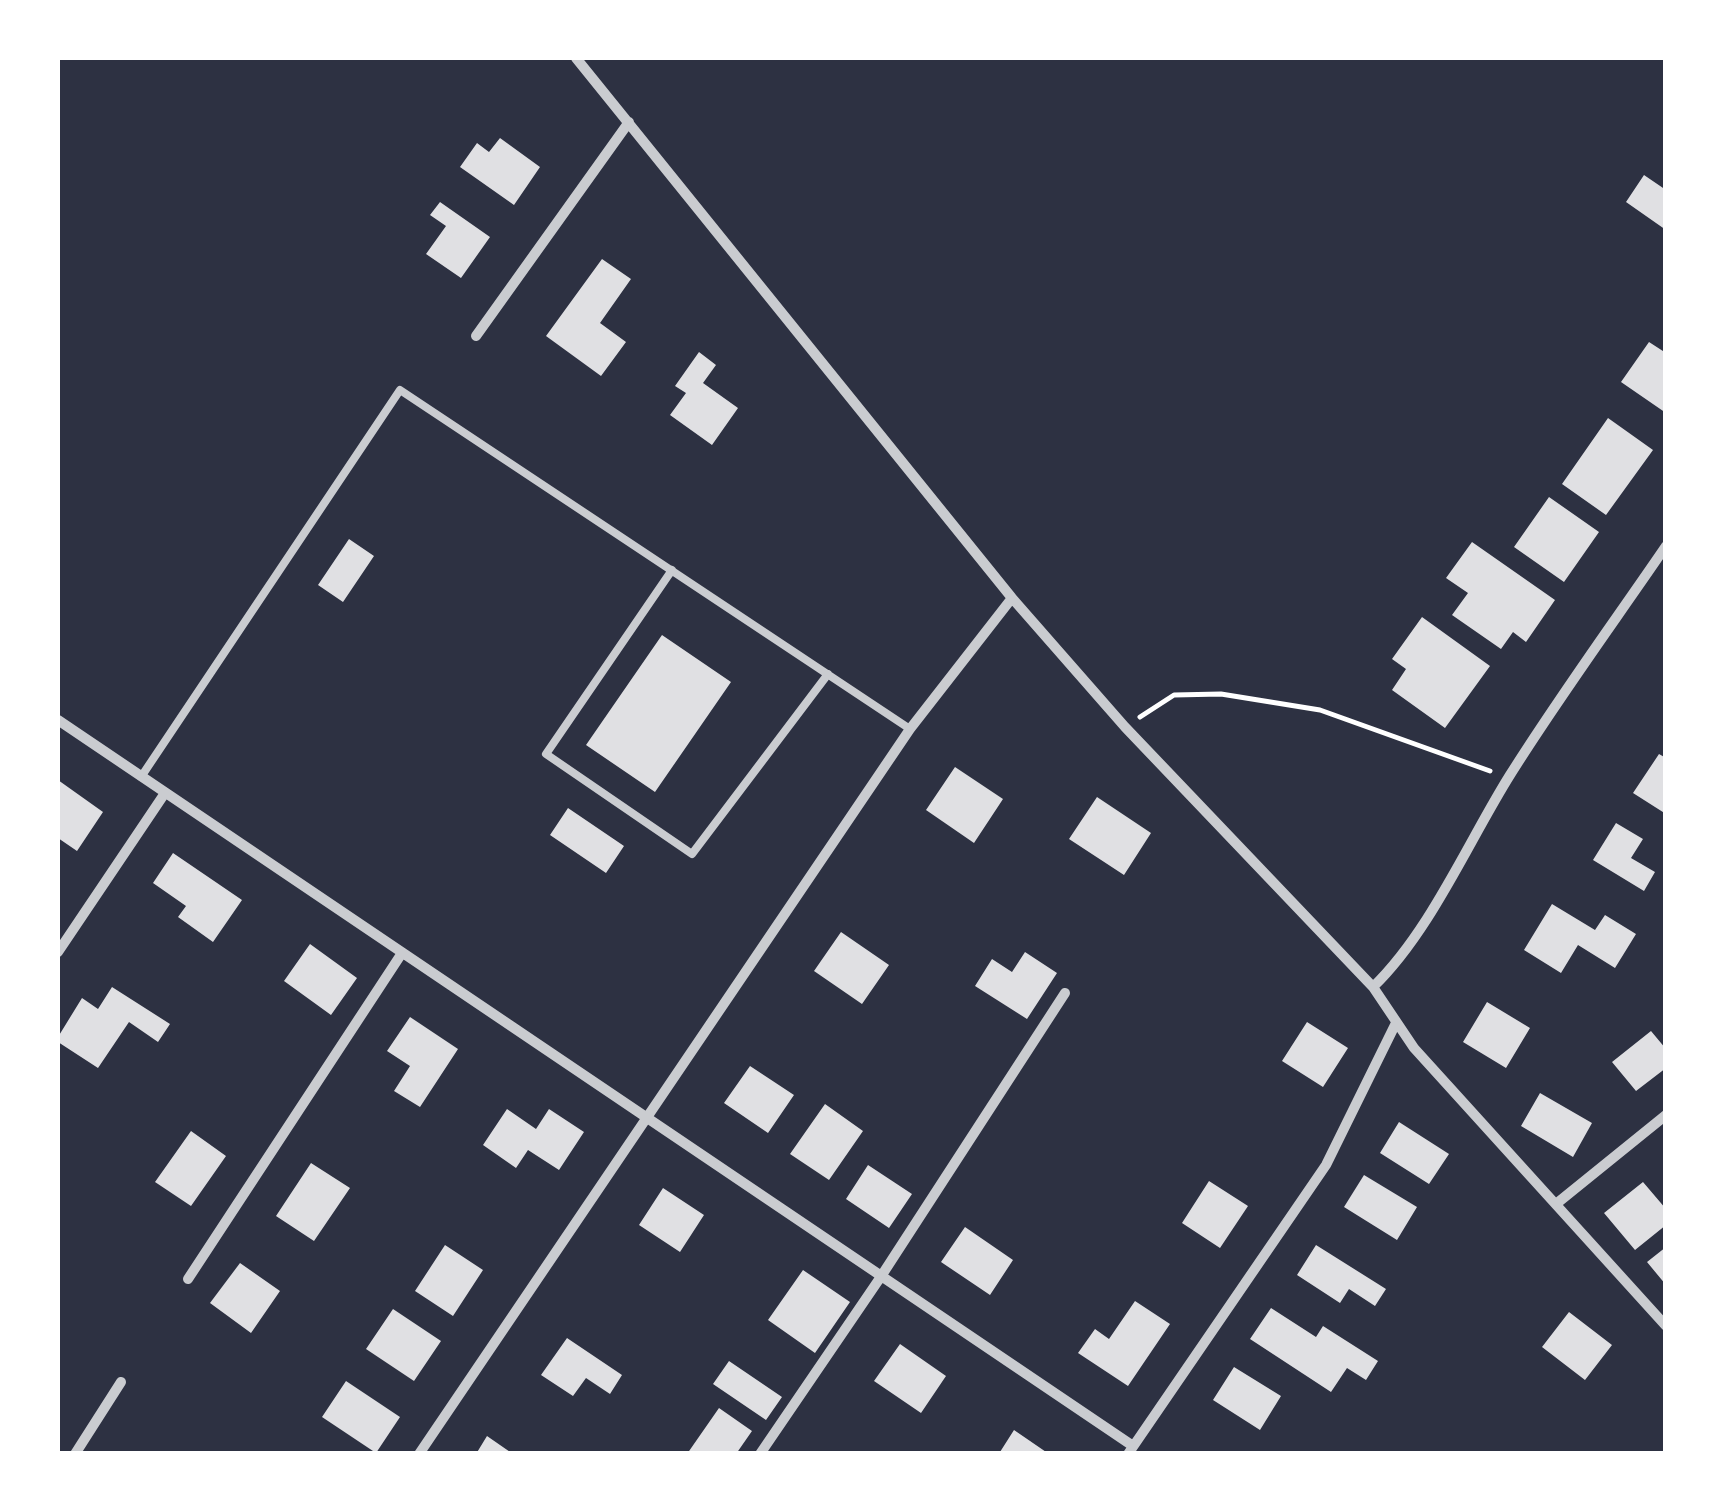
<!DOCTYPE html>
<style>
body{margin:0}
#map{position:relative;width:1723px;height:1511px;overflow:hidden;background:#2d3142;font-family:"Exo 2",sans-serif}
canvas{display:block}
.frame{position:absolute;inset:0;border:60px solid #fff;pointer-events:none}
</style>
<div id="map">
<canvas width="1723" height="1511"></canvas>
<div class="frame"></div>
</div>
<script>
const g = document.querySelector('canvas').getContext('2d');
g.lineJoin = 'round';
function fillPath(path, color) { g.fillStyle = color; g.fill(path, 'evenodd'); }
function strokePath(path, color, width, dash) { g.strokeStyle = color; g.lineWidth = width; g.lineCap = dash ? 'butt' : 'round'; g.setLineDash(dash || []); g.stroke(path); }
fillPath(new Path2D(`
 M500 138 540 167 514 205 460 167 477 143 489 152Z
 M1644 175 1666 190V230L1626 202Z
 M440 202 490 237 461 278 426 254 446 226 430 215Z
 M602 259 631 279 600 323 626 342 601 376 546 336Z
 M1649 342 1666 353V413L1621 382Z
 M699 352 716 365 703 383 738 408 712 445 670 415 686 393 675 386Z
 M1608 418 1653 450 1606 515 1562 484Z
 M1549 497 1599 532 1564 582 1514 547Z
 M349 539 374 556 343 602 318 585Z
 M1472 542 1555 600 1526 642 1513 632 1501 649 1452 615 1468 593 1446 578Z
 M1422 617 1490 666 1445 728 1392 690 1406 669 1392 659Z
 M662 635 731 682 655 792 586 745Z
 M1659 754 1666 758V814L1633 793Z
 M955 767 1003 799 974 843 926 810Z
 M58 780 103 812 77 851 58 838Z
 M1097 797 1151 833 1124 875 1069 839Z
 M568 808 624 846 606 873 550 835Z
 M1616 823 1643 839 1631 858 1655 872 1644 891 1593 860Z
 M173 853 242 900 213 942 178 917 186 906 153 883Z
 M1552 904 1595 930 1605 915 1636 934 1615 968 1578 945 1561 973 1524 950Z
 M841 932 889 965 862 1004 814 971Z
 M310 944 357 978 331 1015 284 981Z
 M1025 952 1057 973 1027 1019 975 986 992 959 1012 972Z
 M112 987 170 1024 158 1042 129 1022 98 1068 58 1042V1037L82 998 98 1009Z
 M1487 1002 1530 1028 1506 1068 1463 1042Z
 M410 1017 458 1049 420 1107 394 1091 410 1066 387 1051Z
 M1307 1022 1348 1048 1323 1087 1282 1061Z
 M1651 1031 1666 1049V1068L1636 1091 1612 1062Z
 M750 1066 794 1095 768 1133 724 1103Z
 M1540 1093 1592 1123 1573 1157 1521 1126Z
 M825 1104 863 1131 829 1180 790 1154Z
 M507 1109 536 1129 549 1109 584 1132 559 1170 528 1150 516 1168 483 1145Z
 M1399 1122 1449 1154 1429 1184 1380 1153Z
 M191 1131 226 1156 191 1206 155 1182Z
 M311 1163 350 1188 314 1241 276 1216Z
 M868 1165 912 1194 889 1228 846 1199Z
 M1364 1175 1417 1207 1397 1240 1344 1207Z
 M1209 1181 1248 1206 1220 1248 1182 1223Z
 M1643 1182 1666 1209V1225L1635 1250 1604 1213Z
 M663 1188 704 1215 680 1252 639 1225Z
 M965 1227 1013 1260 990 1295 941 1262Z
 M445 1245 483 1270 453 1316 415 1291Z
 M1316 1245 1386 1289 1375 1306 1349 1289 1340 1303 1297 1275Z
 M1666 1247V1285L1647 1262Z
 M240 1263 280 1291 251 1333 210 1303Z
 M803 1270 850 1302 815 1353 768 1320Z
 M1135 1301 1170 1324 1128 1386 1078 1353 1095 1329 1109 1339Z
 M1271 1308 1316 1337 1323 1326 1378 1361 1366 1380 1347 1368 1331 1392 1250 1339Z
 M393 1309 441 1341 414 1381 366 1349Z
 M1569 1312 1612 1345 1585 1380 1542 1347Z
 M567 1338 622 1375 610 1394 586 1378 573 1396 541 1375Z
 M900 1344 946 1376 921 1413 874 1381Z
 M729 1361 782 1397 766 1420 713 1384Z
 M1234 1367 1281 1396 1260 1430 1213 1400Z
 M346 1381 400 1417 376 1453 322 1417Z
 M719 1408 752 1431 736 1454H687Z
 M1014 1430 1049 1454 1000 1452Z
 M487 1436 513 1454H476Z`), '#e0e0e3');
strokePath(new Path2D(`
 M1140 717 1174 695 1221 694 1320 710 1490 771`), '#fff', 5);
strokePath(new Path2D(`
 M672 570 546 754 692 854 828 674
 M141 777 400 390 910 729`), '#caccd0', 8);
strokePath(new Path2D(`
 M576 58 1012 598 1125 727 1373 987 1414 1048 1666 1326
 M476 336 629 122
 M58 720 1133 1446
 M58 952 165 793
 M1373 987C1430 932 1468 842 1510 775 1559 697 1614 622 1666 546
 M1556 1204 1666 1115
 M188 1279 402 953
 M75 1454 121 1382
 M419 1454 910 729 1012 598
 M760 1454 880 1278 1065 993
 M1128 1454 1326 1165 1396 1023`), '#caccd0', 10);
</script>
